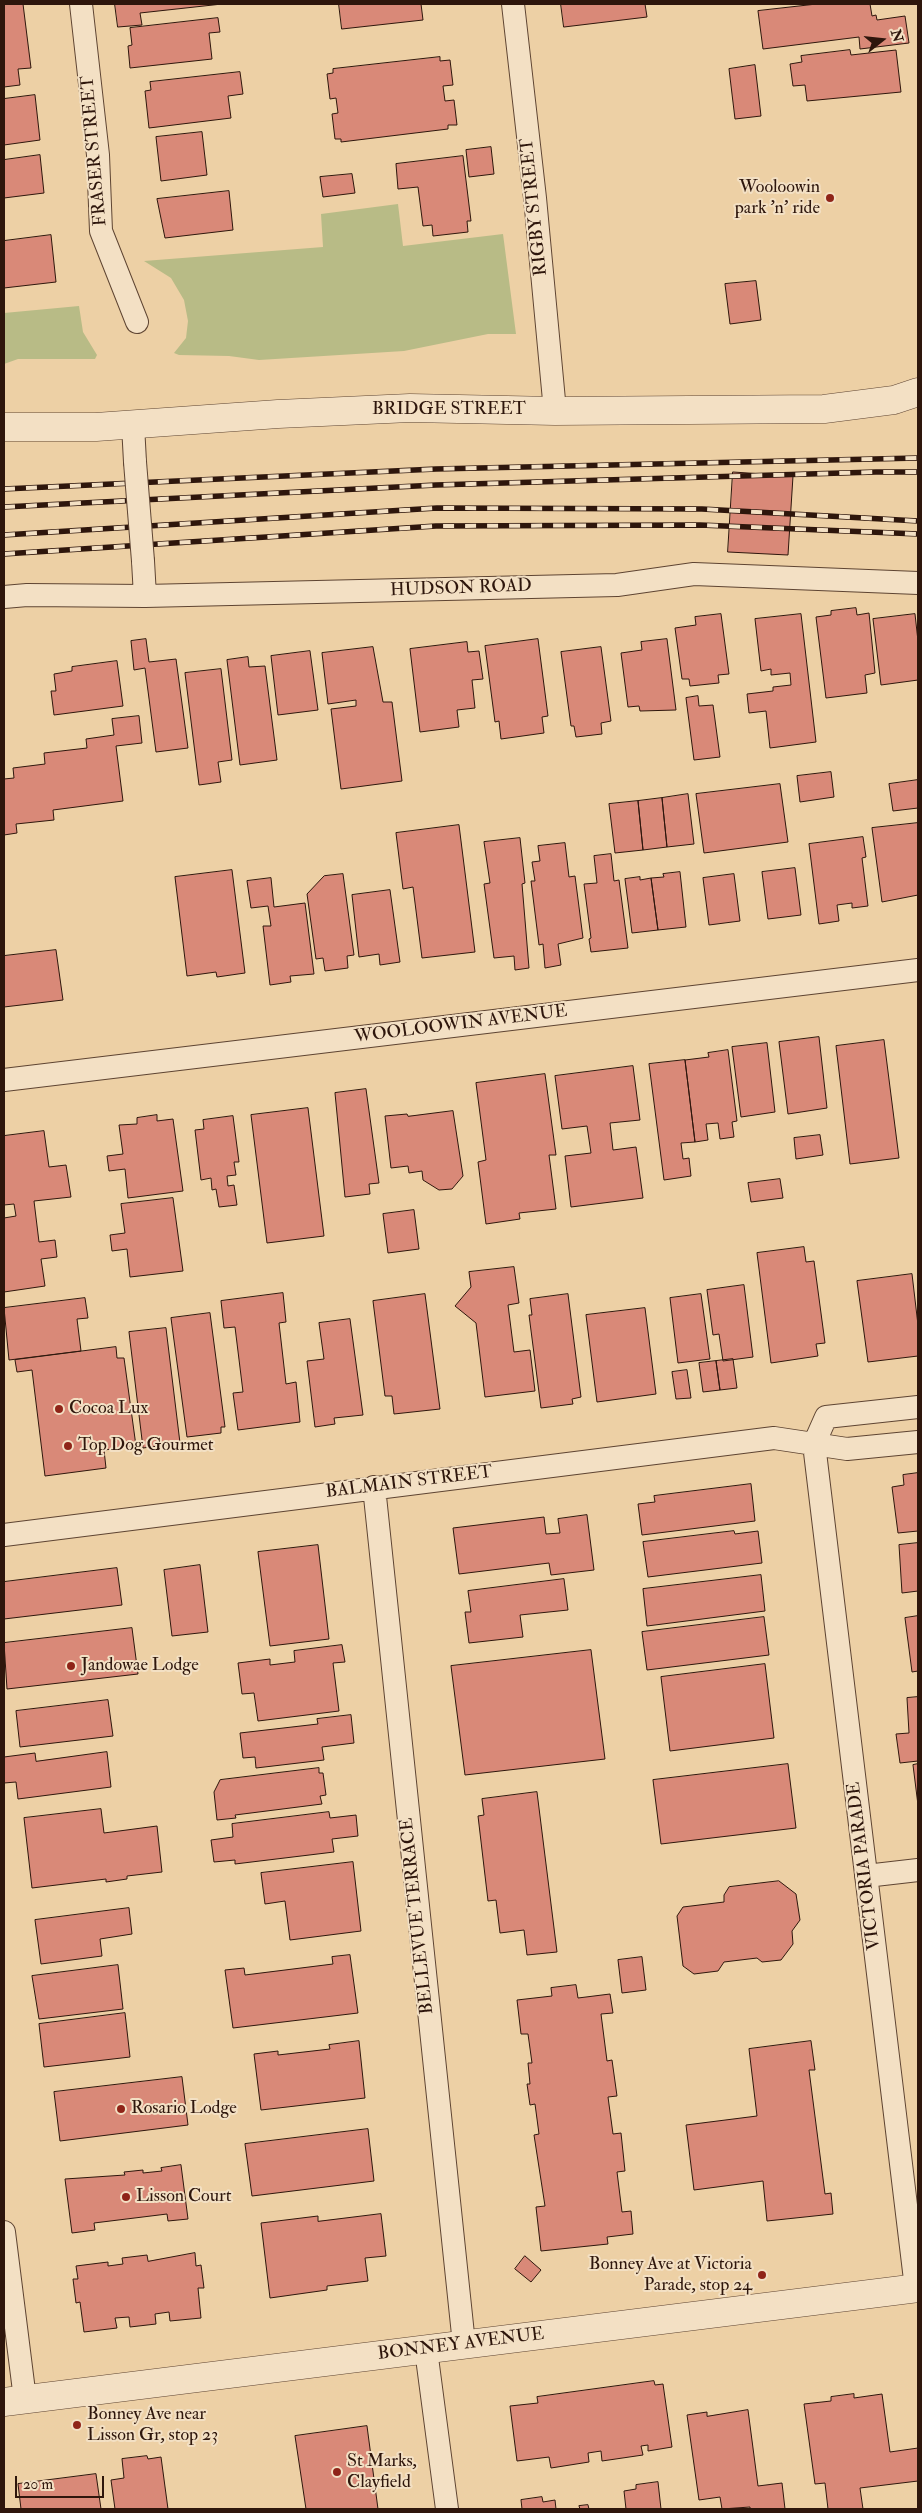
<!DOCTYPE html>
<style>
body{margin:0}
#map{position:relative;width:922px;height:2513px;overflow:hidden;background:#edd0a5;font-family:"IM FELL Double Pica",serif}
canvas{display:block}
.frame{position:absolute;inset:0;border:5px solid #2e160c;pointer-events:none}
.north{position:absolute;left:857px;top:15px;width:50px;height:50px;-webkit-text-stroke:4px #f3e0c4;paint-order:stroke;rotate:74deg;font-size:14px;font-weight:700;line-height:20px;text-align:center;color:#2e160c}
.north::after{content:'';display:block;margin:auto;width:18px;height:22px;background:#2e160c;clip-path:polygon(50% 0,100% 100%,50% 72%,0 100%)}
.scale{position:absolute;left:15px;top:2476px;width:89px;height:22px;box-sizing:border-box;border:2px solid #2e160c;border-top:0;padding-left:6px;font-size:15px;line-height:18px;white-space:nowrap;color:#2e160c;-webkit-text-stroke:4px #f3e0c4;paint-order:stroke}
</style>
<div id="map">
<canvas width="922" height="2513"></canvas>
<div class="frame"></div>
<div class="north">N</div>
<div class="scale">20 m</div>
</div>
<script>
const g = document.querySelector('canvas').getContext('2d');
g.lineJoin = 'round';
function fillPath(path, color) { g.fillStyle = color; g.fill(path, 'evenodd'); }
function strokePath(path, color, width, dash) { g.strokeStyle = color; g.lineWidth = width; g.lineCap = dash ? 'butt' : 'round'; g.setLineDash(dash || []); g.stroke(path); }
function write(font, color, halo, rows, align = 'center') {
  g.font = font + ' "IM FELL Double Pica",serif'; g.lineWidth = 4; g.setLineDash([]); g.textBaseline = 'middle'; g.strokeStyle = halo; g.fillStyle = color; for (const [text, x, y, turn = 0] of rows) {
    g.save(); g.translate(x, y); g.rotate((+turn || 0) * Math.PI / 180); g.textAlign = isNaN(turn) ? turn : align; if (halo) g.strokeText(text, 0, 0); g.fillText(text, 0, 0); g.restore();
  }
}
fillPath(new Path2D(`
 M398 204 403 246 503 234 516 334H488L404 351 259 360 229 356 179 355 174 353 186 338 188 321 184 300 171 278 144 261 323 247 321 214Z
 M79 306 83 332 97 355 95 359H18L4 364V313Z`), '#b8bb86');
const building = new Path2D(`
 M4 4H23L31 68 18 69 20 85 4 87Z
 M115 4H222L140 13 142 25 118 27Z
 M339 4H421L423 20 342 29Z
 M561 4H645L647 17 564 27Z
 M817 4H870L872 16 876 15 877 20 905 16 909 43 860 49 859 37 763 49 758 11Z
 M218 18 220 32 209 33 212 59 130 68 128 46 132 45 130 28Z
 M850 50 851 55 896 50 901 92 807 101 805 85 793 86 790 64 802 62 801 56Z
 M440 57V61L450 60 453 85 443 86 445 101 454 100 457 125H448V129L341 142V139H335L332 114 338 113 336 98 330 99 327 74 333 73V69Z
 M755 65 761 116 735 119 729 69Z
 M240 72 243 94 228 96 231 118 149 128 145 91 151 90 150 82Z
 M35 95 40 140 4 145V99Z
 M202 132 207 175 161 181 156 137Z
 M491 147 494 174 469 177 466 150Z
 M40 155 44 193 4 198V160Z
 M463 156 471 221H467L468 232 433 236 432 225 423 226 418 187 398 189 396 164Z
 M352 174 355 193 323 197 320 177Z
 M229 191 233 230 165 238 157 199Z
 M51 235 56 282 4 288V241Z
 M756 281 761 320 730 324 725 284Z
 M733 472 793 476 788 555 728 552Z
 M856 608 857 615 869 613 875 673 865 675 867 693 826 698 816 617 831 615V611Z
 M721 614 729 674 718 675 719 683 690 686 689 679H682L675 628 696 625 695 617Z
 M801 614 816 742 770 748 766 711 749 713 747 694 773 691V687L791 685 790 673 771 675V669L761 671 755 619Z
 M915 614 918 641V680L881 685 873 619Z
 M146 639 149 662 176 659 188 748 156 752 145 668 134 670 131 641Z
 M538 639 548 716 542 717 544 733 501 739 499 721 495 722 485 646Z
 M667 639 676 710 640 711 639 706 628 707 621 653 642 650 641 642Z
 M467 642 468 652 479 651 483 679 472 680 475 708 457 710 459 727 420 732 410 649Z
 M373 647 383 702H392L402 781 341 789 331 709 356 706V700L328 704 322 653Z
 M601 647 611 721 601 723 602 734 576 737 574 726H571L561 652Z
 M310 651 318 710 278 715 271 656Z
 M248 657 249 667 265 666 277 760 240 765 227 660Z
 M117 661 123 706 54 715 51 691H56L54 674 72 671V667Z
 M221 669 232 760 218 762 221 782 199 785 185 673Z
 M698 696 699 706 713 705 720 757 694 760 686 698Z
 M139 716 142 743 116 746 123 801 53 810 54 820 16 824 17 833 4 835V779L14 778 13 768 45 764 44 753 87 748 86 739 114 735 112 719Z
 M831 772 834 797 800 802 797 776Z
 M918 780V808L893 811 889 784Z
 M780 784 788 842 704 853 696 794Z
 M688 794 694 844 667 847 662 798Z
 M662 798 667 847 643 850 638 801Z
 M638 801 643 850 615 853 609 804Z
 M918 823V895L882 902 872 828Z
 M459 825 475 952 422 958 413 887 403 889 396 833Z
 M863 837 866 857 862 858 868 906 852 908V903L837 905 839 921 819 924 809 844Z
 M520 838 525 883 522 884 529 968 515 970 514 956 494 958 484 884 490 883 484 842Z
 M565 843 569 877 575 876 583 938 558 944 561 965 545 968 543 944 539 945 531 881H535L532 862 540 861 538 846Z
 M611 854 614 881 619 880 628 948 591 952 589 939 591 938 584 884 597 883 594 856Z
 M795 868 801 915 768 919 762 872Z
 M232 870 245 973 217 977 216 972 187 976 175 877Z
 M680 872 686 927 658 930 651 878 664 877 663 874Z
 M343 874 354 955 347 956 348 968 325 971 323 958 316 959 307 894 324 876Z
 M734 874 740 921 709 925 703 878Z
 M640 877V880L651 878 658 930 632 933 625 879Z
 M271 878 274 907 305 903 314 974 290 976 291 982 270 985 263 926H271L268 906 251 908 247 881Z
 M390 890 400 962 380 965 379 954 359 957 352 895Z
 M56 950 63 1000 4 1007V956Z
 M819 1037 827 1108 788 1114 779 1042Z
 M884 1040 899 1158 850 1164 836 1046Z
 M767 1043 775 1112 741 1117 732 1047Z
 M728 1050 737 1121 732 1122 734 1137 720 1139 718 1123 706 1124 708 1140 695 1142 685 1060 709 1057 708 1053Z
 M685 1060 695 1142 681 1143 683 1159 689 1158 691 1176 664 1180 649 1064Z
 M633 1066 640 1120 610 1123 613 1150 636 1147 643 1198 571 1207 565 1156 591 1153 587 1126 562 1129 555 1076Z
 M545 1074 556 1155H549L556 1209 519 1213 520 1219 486 1224 478 1162 486 1160 476 1083Z
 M366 1089 379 1183 369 1184 370 1194 345 1197 335 1093Z
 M308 1108 324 1236 267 1243 251 1115Z
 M453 1111 463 1176 452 1189 439 1190 423 1180 422 1171 409 1173 408 1166 391 1168 385 1116 407 1114 408 1116Z
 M157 1115V1121L173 1119 183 1191 128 1198 125 1169 109 1171 107 1156 123 1154 119 1125 137 1124V1118Z
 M233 1116 239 1162H234L236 1175 227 1176 228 1186 234 1185 237 1205 219 1207 216 1189 212 1190 211 1178 201 1180 195 1130 204 1129 203 1120Z
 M44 1131 49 1167 66 1165 71 1197 34 1201 39 1242 55 1240 57 1257 41 1259 45 1286 4 1292V1218L16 1216 14 1204 4 1205V1136Z
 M820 1135 823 1155 796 1159 794 1138Z
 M780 1179 783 1198 751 1202 748 1183Z
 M173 1198 183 1271 130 1277 127 1249 112 1251 110 1235 125 1233 121 1204Z
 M414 1210 419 1249 388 1253 383 1214Z
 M804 1247 806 1262 814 1261 825 1343 816 1344 818 1356 771 1363 757 1253Z
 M514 1267 519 1303 508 1305 514 1352 530 1350 535 1391 485 1397 476 1323 455 1306 471 1287 469 1272Z
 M912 1274 918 1325V1356L868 1362 857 1281Z
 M744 1285 753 1357 723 1361 719 1334 713 1335 707 1290Z
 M283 1293 286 1322 279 1323 286 1384 296 1382 300 1422 238 1430 233 1393 243 1392 235 1327 224 1328 221 1301Z
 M425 1294 440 1409 394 1414 392 1396H385L373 1301Z
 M568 1294 581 1397 572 1399 573 1404 541 1408 529 1315H532L530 1299Z
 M701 1294 710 1359 678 1363 670 1298Z
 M85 1298 88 1318 77 1319 81 1351 9 1360 4 1308Z
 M645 1308 656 1394 597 1402 586 1315Z
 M210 1313 225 1427H221V1433L187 1437 171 1318Z
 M350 1319 363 1415 334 1418 335 1424 315 1427 307 1361 324 1359 319 1323Z
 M166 1328 180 1443 143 1448 129 1332Z
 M116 1347 117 1358H124L136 1446 104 1450 106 1468 45 1476 32 1370 17 1372 15 1360Z
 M733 1359 737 1388 720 1390 716 1361Z
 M716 1361 720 1390 703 1392 699 1363Z
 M687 1370 691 1398 676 1399 672 1372Z
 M918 1473V1531L898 1533 892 1487 904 1485 903 1475Z
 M751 1484 755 1521 642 1535 638 1504 655 1502 654 1496Z
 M587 1515 594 1570 551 1575 549 1563 459 1574 453 1528 544 1517 546 1534 560 1533 558 1519Z
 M734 1531 735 1534 758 1531 762 1563 648 1577 643 1542Z
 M918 1543V1591L902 1593 899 1545Z
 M318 1545 329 1639 270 1646 258 1552Z
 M200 1565 208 1632 172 1636 164 1570Z
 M117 1568 122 1605 4 1619V1582Z
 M761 1575 765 1611 647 1626 643 1589Z
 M564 1579 568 1610 520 1615 523 1637 469 1643 465 1612H471L468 1591Z
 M918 1616V1671L912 1672 905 1618Z
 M764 1617 769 1655 647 1670 642 1632Z
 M132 1628 138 1674 7 1689 4 1643Z
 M342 1645 345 1662 333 1663 339 1711 258 1721 254 1693 242 1694 238 1663 270 1659V1665L295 1662 294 1651Z
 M591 1650 605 1759 465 1775 451 1666Z
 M765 1664 774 1738 670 1751 661 1677Z
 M918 1697V1761L900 1763 896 1734 909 1733 907 1698Z
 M108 1700 113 1736 20 1747 16 1711Z
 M351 1715 354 1743 322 1747 324 1760 256 1768 255 1757 243 1758 240 1733 318 1724 317 1719Z
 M107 1752 111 1787 18 1799 16 1782 4 1783V1757L35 1753 36 1761Z
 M788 1764 796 1828 661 1844 653 1780Z
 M918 1764V1805L913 1765Z
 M319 1768V1773H323L326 1795 320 1796 322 1804 235 1815 236 1818 217 1820 214 1792 220 1780Z
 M537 1792 557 1952 527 1955 524 1930 500 1933 496 1900 488 1901 478 1816 484 1815 482 1799Z
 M101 1809 104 1833 157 1826 162 1872 127 1876V1879L106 1882V1879L32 1888 24 1818Z
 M329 1812 330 1818 356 1815 358 1836 332 1839 334 1852 235 1864V1860L214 1862 211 1840 233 1837 232 1824Z
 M353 1862 361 1931 290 1940 285 1901 265 1904 261 1873Z
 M779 1881 796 1894 800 1920 792 1931 793 1944 781 1960 762 1962 757 1958 724 1962 718 1971 694 1974 683 1966 677 1916 683 1907 724 1902V1895L729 1887Z
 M129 1908 132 1934 100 1939 102 1956 41 1964 35 1920Z
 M350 1955 358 2013 233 2028 225 1970 244 1968 245 1975 333 1964 332 1957Z
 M642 1957 646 1990 622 1993 618 1960Z
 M118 1965 123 2009 39 2019 32 1976Z
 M576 1985 578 1998 610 1994 613 2013 601 2014 607 2061 612 2060 617 2096 608 2097 613 2134 621 2133 625 2171 617 2172 622 2212 631 2211 633 2234 607 2237 608 2244 541 2251 536 2207 545 2206 534 2135 539 2134 535 2104 530 2105 527 2084H530L528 2063H532L528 2034H521L517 2000 552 1996 551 1988Z
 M125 2013 130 2057 44 2067 39 2024Z
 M359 2041 365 2098 261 2110 254 2054 278 2051V2055L330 2049 329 2045Z
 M811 2041 815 2070H809L825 2194 831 2193 833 2214 767 2221 763 2181 694 2190 686 2125 757 2116 749 2049Z
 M182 2077 188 2125 60 2141 54 2092Z
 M368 2129 374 2181 252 2196 245 2144Z
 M181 2165 188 2219 168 2221 167 2214 94 2223 95 2230 72 2233 65 2179 125 2175 124 2172 143 2170V2173L162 2171 161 2168Z
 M381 2214 386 2256 365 2258 368 2281 327 2286V2290L270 2298 261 2223 318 2216V2221Z
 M195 2253 196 2266 201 2265 204 2288H198L201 2318 170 2321 169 2312 155 2314 156 2324 130 2327 129 2317 115 2318 117 2328 84 2332 80 2302 76 2303 73 2279H78L76 2266 108 2262V2266L123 2264 122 2258 147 2255 148 2261Z
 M525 2256 541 2270 531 2282 515 2269Z
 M654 2381 655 2385 663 2384 672 2447 648 2451V2445L641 2446 643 2455 602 2461 601 2451 588 2453 589 2462 551 2468 549 2457 517 2461 510 2406 538 2403 537 2397Z
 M854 2394V2398L882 2394 890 2452 918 2448V2481L860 2488 863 2509H828L825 2483 815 2484 804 2404 831 2401V2397Z
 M748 2410 758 2486 782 2483 785 2509H750V2507L722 2509 720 2497 699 2500 687 2415 707 2412V2416Z
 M367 2426 378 2509H306L295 2436Z
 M147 2456 148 2459 161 2457 168 2509H115L111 2480 124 2478 122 2459Z
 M96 2474 101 2509H21L18 2484Z
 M658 2482 661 2509H626L624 2491 636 2489V2485Z
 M542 2497 543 2502 555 2500 556 2509H522L521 2500Z
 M588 2505 589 2509H580L579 2506Z`);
fillPath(building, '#d98978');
strokePath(building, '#2e160c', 1);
const minor = new Path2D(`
 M81 4 98 155 101 231 137 322
 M513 4 535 198 555 411
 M133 425 135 462
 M143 561 145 596
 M4 597 27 595 145 596 617 585 694 574 918 583
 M4 1080 918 970
 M374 1487 464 2344
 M4 1535 774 1438 847 1449 918 1442
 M866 1876 918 1870
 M4 2232 25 2399
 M916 2288 814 1444 826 1417 918 1407
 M426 2350 447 2509`);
const tertiary = new Path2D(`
 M4 427H96L278 414 410 408 555 411 824 409 894 400 918 392
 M4 2402 918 2288`);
strokePath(minor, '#5e4432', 24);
strokePath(tertiary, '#5e4432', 29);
strokePath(minor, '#f3e0c4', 22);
strokePath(tertiary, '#f3e0c4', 28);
const rail = new Path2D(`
 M4 489 436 469 918 458
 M4 507 436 485 876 472H918
 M4 535 437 508 702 509 918 521
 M4 554 436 526 700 525 918 534`);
strokePath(rail, '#2e160c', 5.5);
strokePath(rail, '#f3e0c4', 4, [11]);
const minorBridge = new Path2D(`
 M135 462 143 561`);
strokePath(minorBridge, '#5e4432', 24, []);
strokePath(minorBridge, '#f3e0c4', 22);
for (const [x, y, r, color] of [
 [830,198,5,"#8f2418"],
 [59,1409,5,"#8f2418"],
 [68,1446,5,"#8f2418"],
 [71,1666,5,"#8f2418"],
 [121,2109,5,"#8f2418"],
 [126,2197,5,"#8f2418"],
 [762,2275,5,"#8f2418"],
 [77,2425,5,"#8f2418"],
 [337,2472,5,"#8f2418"]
]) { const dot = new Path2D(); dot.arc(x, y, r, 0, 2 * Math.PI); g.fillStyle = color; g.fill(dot); strokePath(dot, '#f3e0c4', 2); }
write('18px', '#2e160c', '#f3e0c4', [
 ["FRASER STREET",95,151,-95],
 ["RIGBY STREET",535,207,-96],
 ["BRIDGE STREET",449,410],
 ["HUDSON ROAD",461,589,-2],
 ["WOOLOOWIN AVENUE",461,1025,-7],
 ["BALMAIN STREET",409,1483,-7],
 ["VICTORIA PARADE",865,1866,-97],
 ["BELLEVUE TERRACE",418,1916,-96],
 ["BONNEY AVENUE",461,2345,-7]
]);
write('18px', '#2e160c', '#f3e0c4', [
 ["Wooloowin",820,188,"right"],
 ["park 'n' ride",820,209,"right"],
 ["Cocoa Lux",69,1409],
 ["Top Dog Gourmet",78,1446],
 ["Jandowae Lodge",81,1666],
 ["Rosario Lodge",131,2109],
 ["Lisson Court",136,2197],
 ["Bonney Ave at Victoria",752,2265,"right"],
 ["Parade, stop 24",752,2286,"right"],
 ["Bonney Ave near",87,2415],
 ["Lisson Gr, stop 23",87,2436],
 ["St Marks,",347,2462],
 ["Clayfield",347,2483]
], 'left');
</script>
